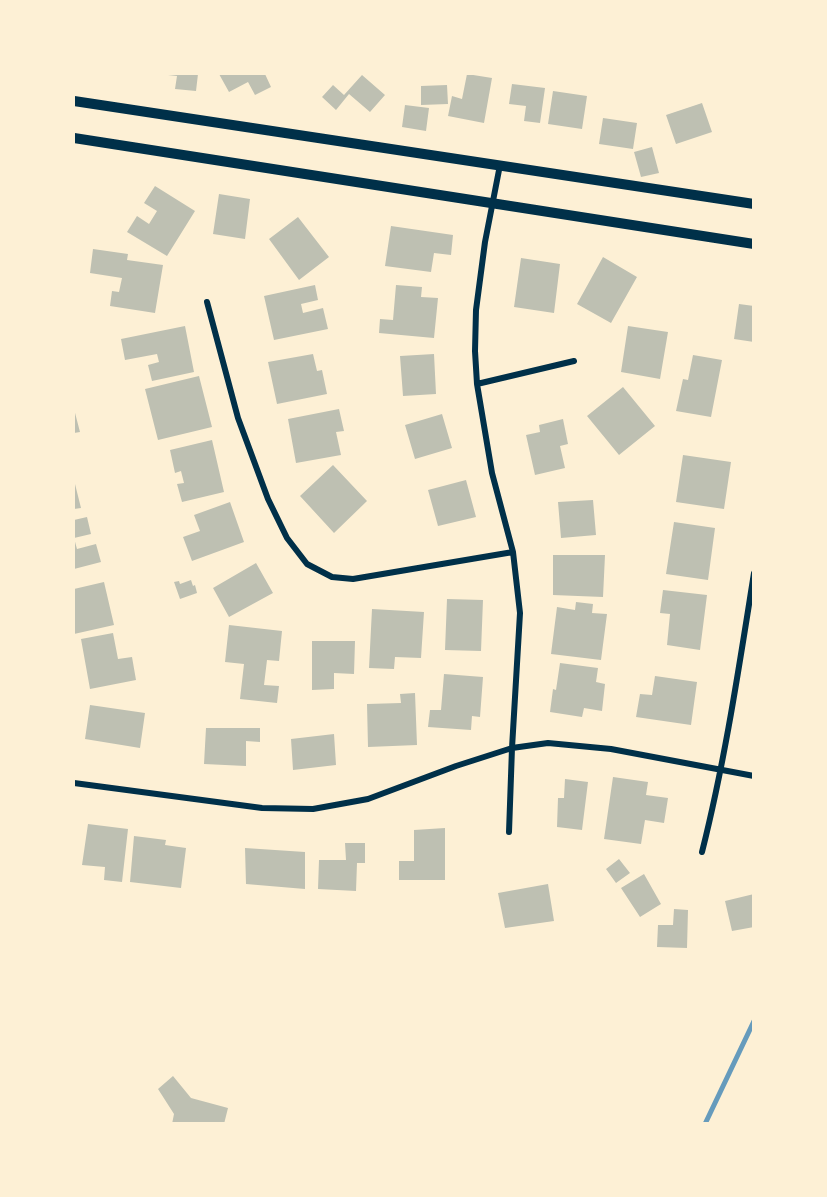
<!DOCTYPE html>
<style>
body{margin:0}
#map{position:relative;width:827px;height:1197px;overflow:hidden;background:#fdf0d5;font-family:"Exo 2",sans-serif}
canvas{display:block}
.frame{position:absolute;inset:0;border:75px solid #fdf0d5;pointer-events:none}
</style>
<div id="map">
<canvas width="827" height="1197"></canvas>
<div class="frame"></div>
</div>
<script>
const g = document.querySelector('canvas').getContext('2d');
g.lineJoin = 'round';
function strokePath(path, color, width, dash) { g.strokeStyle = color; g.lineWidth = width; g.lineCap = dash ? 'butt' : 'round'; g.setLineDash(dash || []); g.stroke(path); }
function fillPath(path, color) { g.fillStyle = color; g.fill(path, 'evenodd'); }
strokePath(new Path2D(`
 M705 1124 754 1021`), '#669bbc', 5);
fillPath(new Path2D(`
 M168 74H198L196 91 175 89 177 76 168 75Z
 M219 74H265L271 87 255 95 248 82 229 92Z
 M467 74 492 78 484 123 448 116 452 96 462 99Z
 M362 75 385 95 370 112 349 94 336 110 322 97 333 85 344 95Z
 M512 84 545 88 540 123 524 121 526 106 509 104Z
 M447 85 448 104 421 105V86Z
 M553 91 587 96 582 129 548 124Z
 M702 103 712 132 676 144 666 115Z
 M405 105 429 108 426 131 402 127Z
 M603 118 637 123 633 149 599 144Z
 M652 147 659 173 641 177 634 152Z
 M155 186 195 211 167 256 127 232 137 216 149 224 157 211 144 203Z
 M219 194 250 199 245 239 213 234Z
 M298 217 329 257 299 280 269 239Z
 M391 226 453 235 451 255 434 253 431 272 385 266Z
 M93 249 128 254 127 260 163 265 155 313 110 306 112 291 119 292 122 278 90 273Z
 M603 257 637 277 611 323 577 304Z
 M521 258 560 264 554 313 514 307Z
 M315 285 318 300 301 304 303 313 323 308 328 329 274 340 264 296Z
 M396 285 422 287 421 297 438 298 434 338 379 333 380 319 393 320Z
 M739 304 754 306V342L734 339Z
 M185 326 194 372 152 381 148 365 159 362 157 354 125 360 121 339Z
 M628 326 668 332 660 379 621 372Z
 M313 354 317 371 322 370 327 394 277 404 268 362Z
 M434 354 436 394 403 396 400 356Z
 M693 355 722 360 711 417 676 411 683 379 688 380Z
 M199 376 212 427 158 440 145 389Z
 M623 387 655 426 619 455 587 416Z
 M74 409 80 432 74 433Z
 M339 409 344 431 336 432 341 455 296 463 288 419Z
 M442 414 452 448 415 459 405 425Z
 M563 419 568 444 560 446 565 468 535 475 526 435 540 432 539 425Z
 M212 440 224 492 182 502 177 484 184 483 181 471 175 473 170 450Z
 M683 455 731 462 724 509 676 502Z
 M333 465 367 501 334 533 300 496Z
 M74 480 81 508 74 509Z
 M466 480 476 517 438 526 428 490Z
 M593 500 596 535 561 538 558 502Z
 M230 502 244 542 192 561 183 537 200 531 194 515Z
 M87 517 91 534 74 538V520Z
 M674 522 715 528 708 580 666 574Z
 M74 538 77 549 96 544 101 562 74 569Z
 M553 555H605L603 597 553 595Z
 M256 563 273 593 229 617 213 588Z
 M191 580 193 586 195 585 197 593 180 599 174 582 179 581 180 584Z
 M104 582 114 625 74 634V589Z
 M663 590 707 595 700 650 667 645 670 614 660 613Z
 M447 599 483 600 481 651 445 650Z
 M576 602 593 604 592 613 607 614 601 660 551 654 557 607 575 610Z
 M372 609 424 612 421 658 395 657 394 669 369 668Z
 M229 625 282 631 279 661 267 660 264 685 279 686 277 703 240 699 244 664 225 662Z
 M113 633 118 659 132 657 136 680 90 689 81 639Z
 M312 641H355L354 674 334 673V689L312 690Z
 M560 663 598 668 596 682 605 684 602 711 584 708 582 717 550 712 553 689 556 690Z
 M444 674 483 677 480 717 472 716 471 730 428 727 430 710H441Z
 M655 676 697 682 691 725 636 717 640 694 652 695Z
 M415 693 417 745 368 747 367 704 401 703 400 694Z
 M90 705 145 713 140 748 85 739Z
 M206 728H260V742L246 741V766L204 764Z
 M334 734 336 765 293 770 291 739Z
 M613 777 648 782 646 795 668 798 664 823 645 820 641 844 604 839Z
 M565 779 588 782 582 830 557 827 558 798H564Z
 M88 824 128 829 122 882 104 880 105 867 82 865Z
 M445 828V880H399V861H414V830Z
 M134 836 166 840 165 845 186 848 181 888 130 882Z
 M345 843H365V863H357L356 891 318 889 319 860H346Z
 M245 848 305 852V889L246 884Z
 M619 859 630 873 616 883 606 869Z
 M644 874 661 904 640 917 621 888Z
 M548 884 554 921 505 928 498 893Z
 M754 894V927L732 931 725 901Z
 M674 909 688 910 687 948 657 947 658 925H673Z
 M173 1076 191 1098 228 1108 224 1124H172L174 1114 158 1089Z`), '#bec0b2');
strokePath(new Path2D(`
 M500 165 485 242 476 310 475 351 477 384 492 473 513 552 520 613 512 748 509 832
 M207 302 238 418 268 499 287 538 307 564 332 577 353 579 513 552
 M477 384 574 361
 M74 783 262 808 313 809 368 799 456 766 512 748 548 743 611 749 754 776
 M702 852C725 761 739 667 754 573`), '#003049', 6);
strokePath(new Path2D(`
 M74 101 754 204
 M74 138 754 244`), '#003049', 10);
</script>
